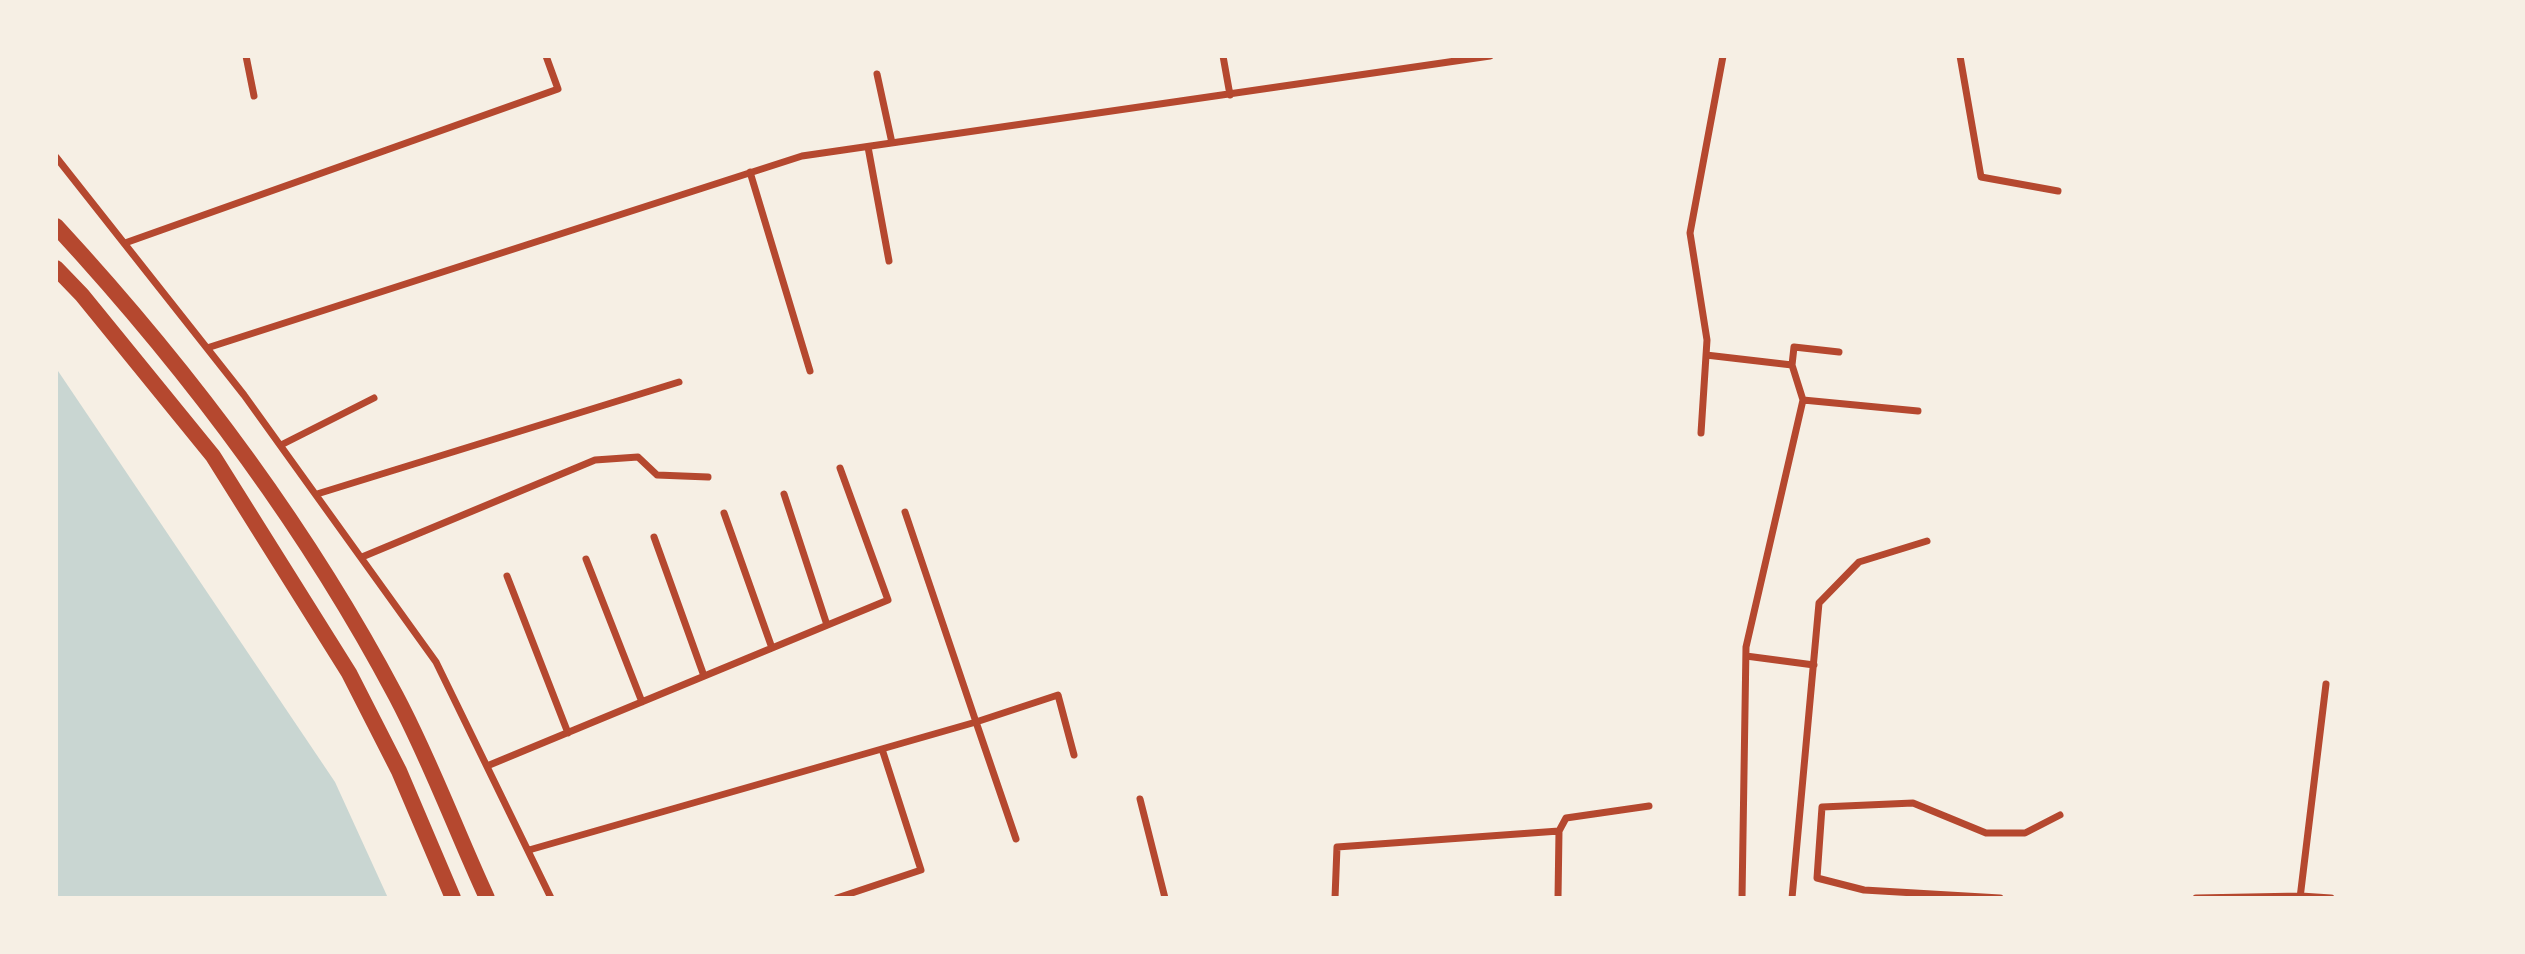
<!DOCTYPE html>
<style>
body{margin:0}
#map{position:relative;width:2525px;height:954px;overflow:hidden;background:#f6efe4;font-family:Montserrat,sans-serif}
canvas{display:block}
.frame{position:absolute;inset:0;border:58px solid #f6efe4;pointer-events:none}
</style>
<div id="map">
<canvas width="2525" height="954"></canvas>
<div class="frame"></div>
</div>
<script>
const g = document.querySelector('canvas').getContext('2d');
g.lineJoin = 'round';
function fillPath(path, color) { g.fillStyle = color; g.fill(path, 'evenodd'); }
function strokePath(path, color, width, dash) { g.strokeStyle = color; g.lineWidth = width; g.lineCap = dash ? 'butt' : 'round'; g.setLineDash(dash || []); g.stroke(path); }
fillPath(new Path2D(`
 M56 368 335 782 388 898H56Z`), '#c9d6d2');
strokePath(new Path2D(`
 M246 56 254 96
 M1223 56 1230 95
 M1960 56 1981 177 2058 191
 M877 74 892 143
 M868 147 889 261
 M56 157 244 395 436 662 551 898
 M750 172 810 371
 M125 243 558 89 546 56
 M207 348 802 156 1490 56
 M1706 355 1792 365 1803 400 1746 647 1742 898
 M1792 365 1794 347 1839 352
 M1803 400 1918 411
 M1701 433 1707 340 1690 233 1723 56
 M281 445 374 398
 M317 494 679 382
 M784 494 827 625
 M905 512 976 722 1058 695 1074 755
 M724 513 772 648
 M654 537 704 676
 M362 557 595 460 638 457 657 475 708 477
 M586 559 642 702
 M507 576 568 733
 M1746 656 1814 665
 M487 766 888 600 840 468
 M1140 799 1165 898
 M529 850 976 722 1016 839
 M837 898 921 870 882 749
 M1335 898 1337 847 1559 831
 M1558 898 1559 831 1566 818 1649 806
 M1792 898 1819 603 1859 562 1927 541
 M2000 898 1864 890 1817 878 1822 807 1913 803 1986 833H2025L2060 815
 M2196 898 2301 896 2331 898
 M2300 898 2326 684`), '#b5482f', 7);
strokePath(new Path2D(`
 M56 226C187 368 305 524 396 696 431 762 456 831 487 898
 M56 268 82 295 213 456 349 673 399 771 453 898`), '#b5482f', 16);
</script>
